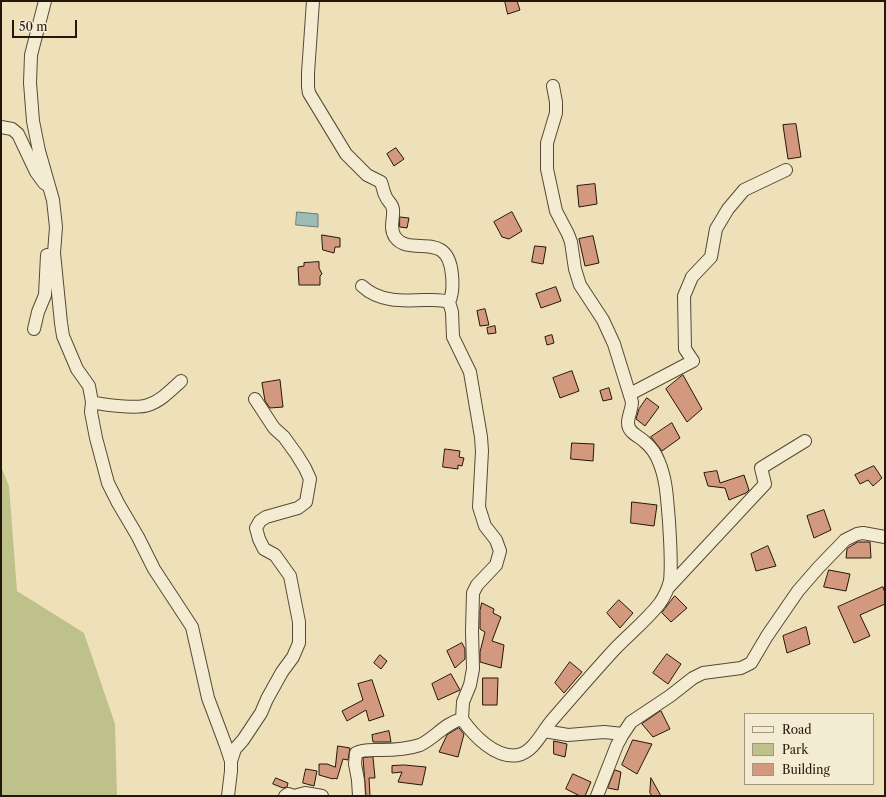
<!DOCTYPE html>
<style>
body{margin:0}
#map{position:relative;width:886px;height:797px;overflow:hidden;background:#eee1b9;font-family:"Libre Caslon Text",serif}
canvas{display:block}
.frame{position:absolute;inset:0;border:2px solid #25160b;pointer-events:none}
.legend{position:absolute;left:744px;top:713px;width:130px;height:72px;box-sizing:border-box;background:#f4ecd2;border:1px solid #a19682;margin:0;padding:5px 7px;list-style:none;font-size:12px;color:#25160b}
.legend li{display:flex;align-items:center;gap:8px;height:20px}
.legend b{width:20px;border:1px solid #a19682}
.scale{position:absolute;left:12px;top:20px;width:65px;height:18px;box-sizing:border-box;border:2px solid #25160b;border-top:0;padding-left:5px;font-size:12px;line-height:14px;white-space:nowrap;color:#25160b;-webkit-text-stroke:3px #f4ecd2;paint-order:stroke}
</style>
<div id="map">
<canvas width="886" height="797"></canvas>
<div class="frame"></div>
<ul class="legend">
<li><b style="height:5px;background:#f4ecd2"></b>Road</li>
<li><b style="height:11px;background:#bfc18b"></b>Park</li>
<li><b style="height:11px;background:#d3997e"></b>Building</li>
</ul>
<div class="scale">50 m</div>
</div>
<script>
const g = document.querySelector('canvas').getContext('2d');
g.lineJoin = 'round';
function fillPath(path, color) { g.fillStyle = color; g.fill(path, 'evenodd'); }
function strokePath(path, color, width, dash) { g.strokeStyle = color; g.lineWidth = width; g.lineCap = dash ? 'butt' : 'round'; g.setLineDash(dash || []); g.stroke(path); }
fillPath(new Path2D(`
 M1 466 9 486 17 591 84 633 115 724 117 796H1Z`), '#bfc18b');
const water = new Path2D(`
 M297 212 318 214V227L296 225Z`);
fillPath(water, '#9bbcb7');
strokePath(water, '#6c7a72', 1);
const building = new Path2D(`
 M505 1H517L520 10 508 14Z
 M796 124 801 157 788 159 783 125Z
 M396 148 404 159 394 166 387 154Z
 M595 184 597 204 579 207 577 186Z
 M512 212 522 231 509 239 502 237 494 222Z
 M400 217 409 218 407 228 400 227Z
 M322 235 340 238V247H335L334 253 323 250Z
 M593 236 599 263 585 266 579 239Z
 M535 246 546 247 543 264 532 262Z
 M319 262V268L322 274 320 276V285H299L298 267 304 266V263Z
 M556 287 561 301 541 308 536 294Z
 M485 309 489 325 480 326 477 311Z
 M495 326 496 333 488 334 487 328Z
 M552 335 554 343 547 345 545 337Z
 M572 371 579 391 560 398 553 378Z
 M683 375 702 409 687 422 666 389Z
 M280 380 283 407 270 408 265 401 262 383Z
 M609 388 612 399 603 401 600 391Z
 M647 398 659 407 645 426 636 419 639 409Z
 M672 423 680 438 662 451 651 437Z
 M572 443 594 444 593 461 571 459Z
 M445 449 460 451 459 457 464 458 462 466 458 465V469L443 467Z
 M874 466 882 478 873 486 868 480 860 484 855 475Z
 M717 471 720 483 744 475 749 490 746 493 729 500 725 488 708 486 704 473Z
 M632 502 657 505 654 526 631 523Z
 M824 510 831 530 814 538 807 516Z
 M858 542H870L871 558H846L847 549Z
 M768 546 776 566 756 571 751 554Z
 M829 570 850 574 846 591 824 587Z
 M883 587 885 593V604L860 615 870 636 854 643 838 607Z
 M675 596 687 608 671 622 662 613Z
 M619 600 633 613 620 628 607 613Z
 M482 603 494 609 493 613 501 617 492 641 504 645 501 668 480 662V652L485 632 480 629V611Z
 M806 627 810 644 787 653 783 636Z
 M462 643 465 649V659L455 668 447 651Z
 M667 654 681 664 668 684 653 673Z
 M380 655 387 661 381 669 374 663Z
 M570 662 582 672 564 693 555 683Z
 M451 674 460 690 438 700 432 684Z
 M483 678H498L497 705H483Z
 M372 680 384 716 369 721 366 710 347 721 342 711 363 700 358 684Z
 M661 711 670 729 653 737 642 724Z
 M459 728 464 734 458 757 439 752 447 735Z
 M389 731 391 742H373L372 735Z
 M633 740 652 744 637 774 622 765Z
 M554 741 567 744 565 757 554 754Z
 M338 746 350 748 348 760 343 759 337 779 334 778 333 779 319 775V764H327L335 767Z
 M373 757 375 778H369L370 796H366L363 758Z
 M404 765 426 767 422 785 398 782 402 772 392 773V766Z
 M306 769 317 771 314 786 303 783Z
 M615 770 621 772 618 790 608 788Z
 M573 774 591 782 585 796H580L566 789Z
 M276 778 288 783 287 787 283 788 273 784Z
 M651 778 661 796H652L650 793Z`);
fillPath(building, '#d3997e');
strokePath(building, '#25160b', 1);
const minor = new Path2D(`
 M45 1 31 55 30 83 33 121 39 151 53 200 56 227 54 253 61 323 63 336 77 369 89 386 92 402 91 412 96 438 108 483 118 503 138 537 154 569 192 627 208 698 226 746 231 761V771L228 796
 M313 1 308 73V87L309 93 346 154 367 175 381 182C383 187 383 192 386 197 388 202 393 204 393 210 394 219 389 228 395 237 410 258 448 228 452 275 453 285 453 294 449 302
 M1 127 12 129 18 134 36 172 44 183 49 186
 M362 286C379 302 402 301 424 300 433 300 441 299 449 302L452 312 453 337 470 372 481 437 482 451 479 507 485 526 496 540 500 551 496 565 477 585 473 593 472 631 473 669 470 685 463 702 462 719
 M34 329 38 312 45 295 47 255
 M630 394 693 361 685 349 684 296 692 277 711 257 716 229 728 209 744 190 786 170
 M92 402C103 405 138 409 148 405 161 401 171 390 181 381
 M668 588 765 484 761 468 805 441
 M544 731 568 735 604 732 623 734
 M231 761 235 749 243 740 261 713 267 699 282 672 293 657 299 643V622L290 576 275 555 264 549 259 539 256 528 260 521 266 517 298 508 306 502 310 479 305 468 297 455 284 437 274 428 255 399
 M285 796 288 794 294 796 305 793 322 796
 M359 796 358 780 355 764 356 753C363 749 372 750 380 750 392 750 408 749 420 745 435 738 445 723 462 719 474 736 496 759 518 755 534 752 543 730 553 719 573 696 593 673 613 651 628 635 646 621 660 603 664 597 668 589 670 581 672 562 670 541 669 521 667 501 667 481 659 462 656 454 651 447 645 442 639 436 628 433 628 423 628 416 632 409 632 402L614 344 603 320 580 285 575 269 571 242 568 234 556 211 547 169V143L556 113V102L553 86
 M597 796 617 745 623 734 631 722 670 696 693 678 703 673 741 668 751 663 767 636 798 591 818 568 845 540 857 534 863 533 885 537`);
strokePath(minor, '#574936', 14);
strokePath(minor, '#f4ecd2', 12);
</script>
